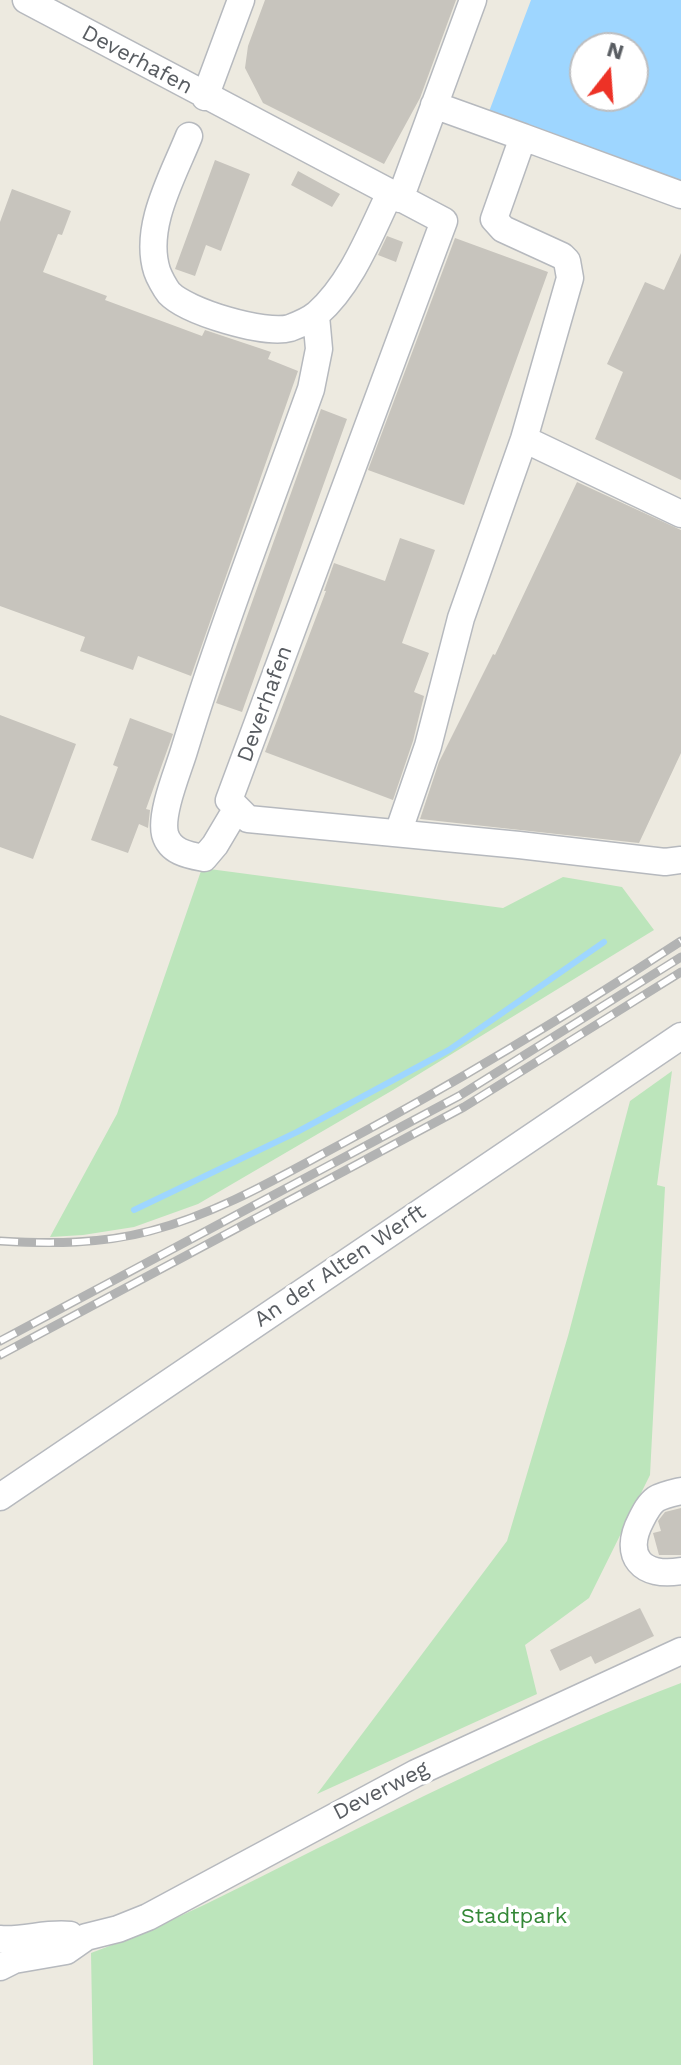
<!DOCTYPE html>
<style>
body{margin:0}
#map{position:relative;width:681px;height:2065px;overflow:hidden;background:#edeae0;font-family:"Work Sans",sans-serif}
canvas{display:block}
.north{position:absolute;left:569px;top:32px;width:80px;height:80px;box-sizing:border-box;background:#fff;border:2px solid #bdbec0;border-radius:50%;rotate:17deg;font-size:22px;font-weight:700;line-height:32px;text-align:center;color:#595d62}
.north::after{content:'';display:block;margin:auto;width:28px;height:36px;background:#ed3226;clip-path:polygon(50% 0,100% 100%,50% 72%,0 100%)}
</style>
<div id="map">
<canvas width="681" height="2065"></canvas>
<div class="north">N</div>
</div>
<script>
const g = document.querySelector('canvas').getContext('2d');
g.lineJoin = 'round';
function fillPath(path, color) { g.fillStyle = color; g.fill(path, 'evenodd'); }
function strokePath(path, color, width, dash) { g.strokeStyle = color; g.lineWidth = width; g.lineCap = dash ? 'butt' : 'round'; g.setLineDash(dash || []); g.stroke(path); }
function write(font, color, halo, rows, align = 'center') {
  g.font = font + ' "Work Sans",sans-serif'; g.lineWidth = 7; g.setLineDash([]); g.textBaseline = 'middle'; g.strokeStyle = halo; g.fillStyle = color; for (const [text, x, y, turn = 0] of rows) {
    g.save(); g.translate(x, y); g.rotate((+turn || 0) * Math.PI / 180); g.textAlign = isNaN(turn) ? turn : align; if (halo) g.strokeText(text, 0, 0); g.fillText(text, 0, 0); g.restore();
  }
}
fillPath(new Path2D(`
 M202 868 503 908 563 877 622 887 654 930 393 1090 198 1204 134 1227 83 1235 50 1237 117 1114Z
 M672 1071 657 1185 665 1187 650 1475 589 1598 525 1645 537 1694 317 1794 507 1541 568 1336 630 1101Z
 M681 1683V2065H93L91 1953C169 1925 242 1886 316 1849 436 1790 556 1730 681 1683Z`), '#bce5bb');
fillPath(new Path2D(`
 M531 0H681V189L487 117ZM585 48H633V96H585Z`), '#9ed6ff');
strokePath(new Path2D(`
 M134 1210 297 1132 449 1050 604 942`), '#9ed6ff', 6);
fillPath(new Path2D(`
 M265 0H456L420 98 384 164 263 103 245 68 248 46Z
 M215 160 250 174 221 251 206 245 195 276 175 269Z
 M298 171 340 194 332 207 291 185Z
 M12 189 71 211 62 235 58 234 43 272 107 296 105 300 202 336 205 330 271 352 268 359 298 371 191 676 138 656 133 670 80 651 85 637 0 606V222Z
 M387 236 403 242 396 262 378 255Z
 M455 238 548 272 464 505 368 470Z
 M681 253V480L595 439 623 372 607 364 645 282 664 290Z
 M321 409 347 419 242 712 216 703Z
 M577 482 681 530V753L639 843 420 819 439 762 493 654 495 655Z
 M400 538 435 550 402 643 429 653 414 692 424 696 413 741 393 800 265 752 326 591H324L334 563 385 581Z
 M0 715 76 744 33 859 0 847Z
 M130 718 173 734 146 809 150 810 148 828 139 824 128 853 91 840 118 767 113 765Z
 M681 1508V1555H659L653 1533 661 1531 658 1521 665 1512Z
 M640 1608 654 1636 595 1664 591 1656 560 1671 550 1650Z`), '#c7c4bd');
const minor = new Path2D(`
 M26 0 444 221 229 800 248 819 519 845 665 862 681 860
 M205 97 241 0
 M189 136C173 176 143 227 157 271 159 277 165 288 169 293 187 312 265 335 290 328 298 325 311 319 317 314 352 283 370 234 390 193
 M523 137 681 195
 M400 199 473 0
 M524 439 681 514
 M237 808 215 845 204 858C188 855 170 852 165 834 160 813 178 771 184 751 221 629 268 509 311 389L319 349 316 316
 M398 833 428 746 461 618 524 439 570 278 567 261 562 256 503 229 494 219 523 137 434 105
 M681 1491C673 1493 663 1495 656 1499 649 1504 645 1512 641 1520 622 1556 642 1578 681 1571
 M0 1497 681 1036
 M0 1939C24 1941 47 1932 70 1935
 M0 1967 14 1960 66 1951 86 1937 118 1929 148 1917 416 1773 681 1651`);
strokePath(minor, '#b6b9be', 29);
strokePath(minor, '#fff', 26);
const rail = new Path2D(`
 M0 1241C51 1244 101 1244 150 1231 219 1213 281 1176 343 1143 459 1081 571 1013 681 941
 M0 1341 459 1096 681 957
 M0 1355 464 1107 681 972`);
strokePath(rail, '#b2b3b3', 9);
strokePath(rail, '#fff', 6, [18]);
write('22px', '#595d62', '#fff', [
 ["Deverhafen",137,60,28],
 ["Deverhafen",265,704,-70],
 ["An der Alten Werft",340,1266,-34],
 ["Deverweg",381,1791,-27]
]);
write('22px', '#338736', '#fff', [
 ["Stadtpark",514,1917]
]);
</script>
